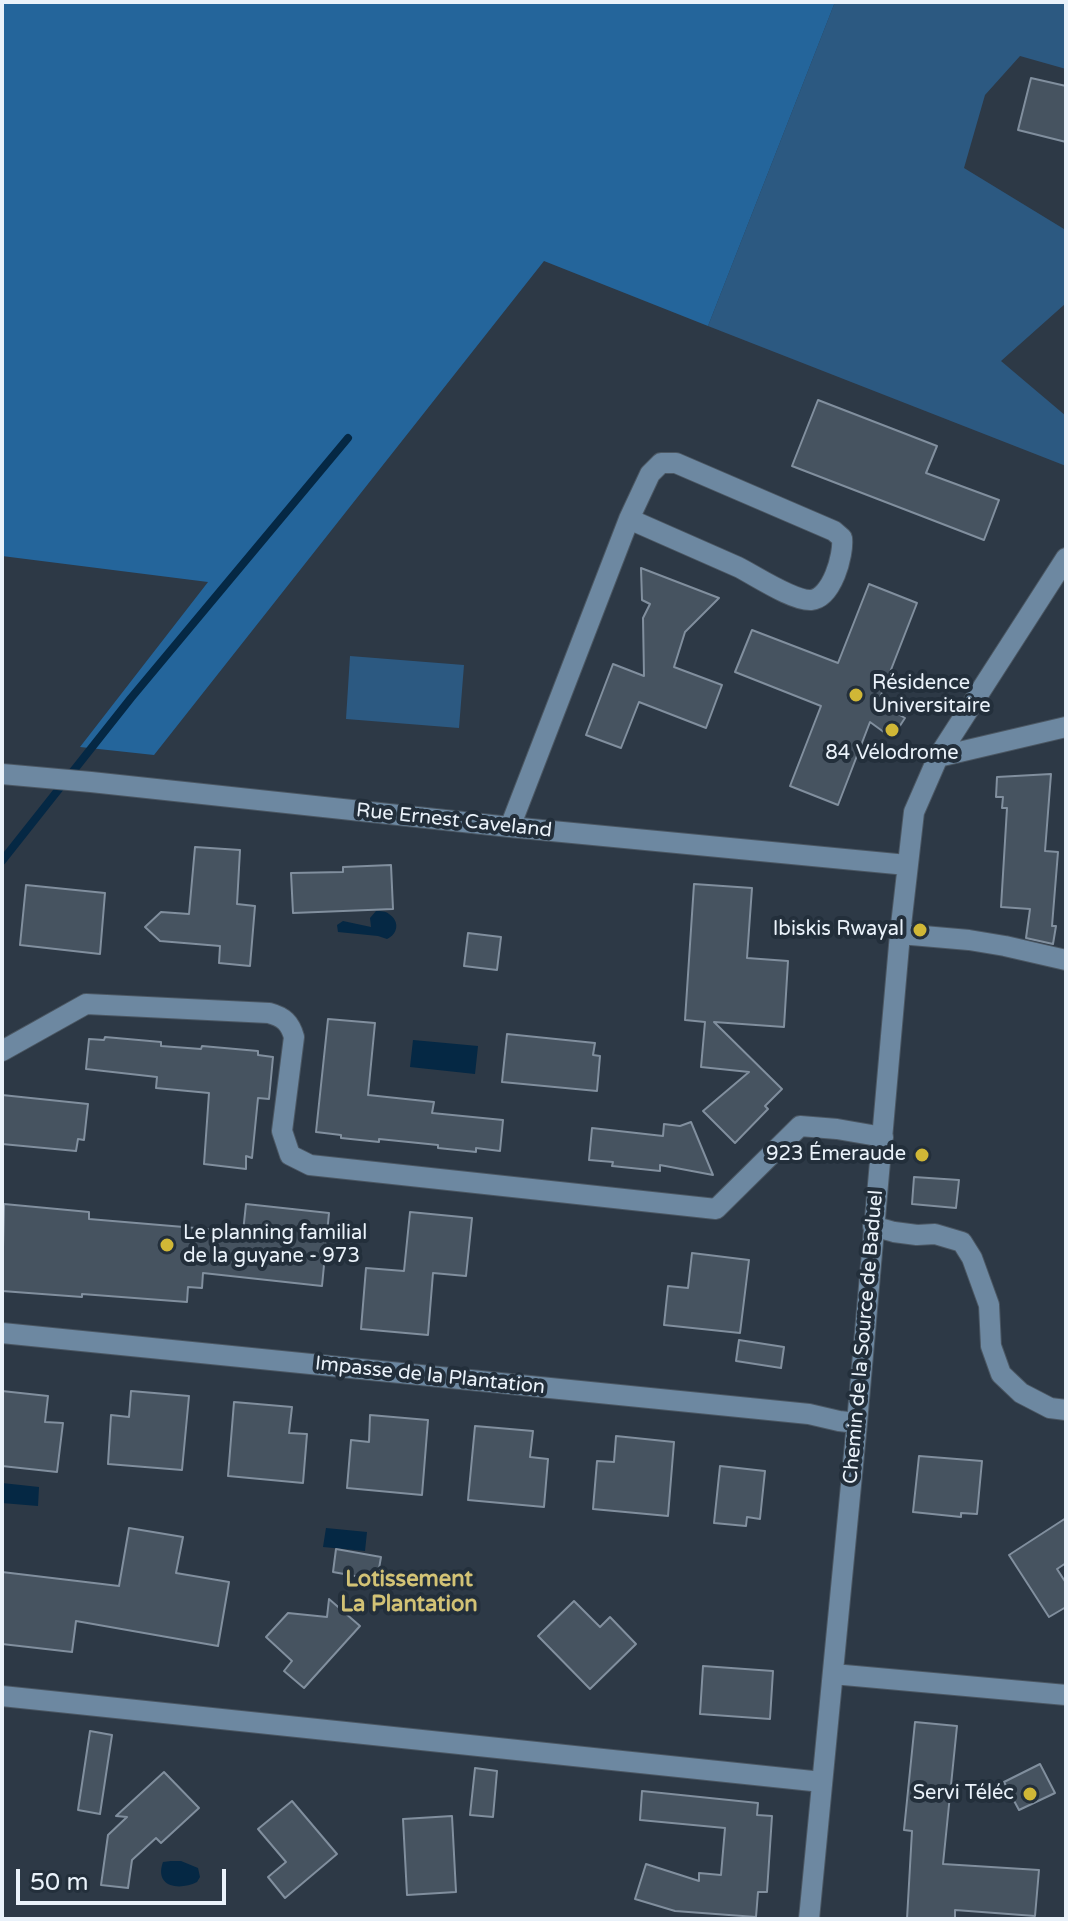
<!DOCTYPE html>
<meta charset="utf-8">
<style>
body{margin:0}
#map{position:relative;width:1068px;height:1921px;overflow:hidden;background:#2d3946;font-family:"Varela Round",sans-serif}
canvas{display:block}
.frame{position:absolute;inset:0;border:4px solid #eaf2fa;pointer-events:none}
.scale{position:absolute;left:16px;top:1869px;width:210px;height:36px;box-sizing:border-box;border:4px solid #eaf2fa;border-top:0;padding-left:10px;font-size:24px;line-height:28px;white-space:nowrap;color:#eaf2fa;-webkit-text-stroke:6px #232f3b;paint-order:stroke}
</style>
<div id="map">
<canvas width="1068" height="1921"></canvas>
<div class="frame"></div>
<div class="scale">50 m</div>
</div>
<script>
const g = document.querySelector('canvas').getContext('2d');
g.lineJoin = 'round';
function fillPath(path, color) { g.fillStyle = color; g.fill(path, 'evenodd'); }
function strokePath(path, color, width, dash) { g.strokeStyle = color; g.lineWidth = width; g.lineCap = dash ? 'butt' : 'round'; g.setLineDash(dash || []); g.stroke(path); }
function write(font, color, halo, rows, align = 'center') {
  g.font = font + ' "Varela Round",sans-serif'; g.lineWidth = 8; g.setLineDash([]); g.textBaseline = 'middle'; g.strokeStyle = halo; g.fillStyle = color; for (const [text, x, y, turn = 0] of rows) {
    g.save(); g.translate(x, y); g.rotate((+turn || 0) * Math.PI / 180); g.textAlign = isNaN(turn) ? turn : align; if (halo) g.strokeText(text, 0, 0); g.fillText(text, 0, 0); g.restore();
  }
}
fillPath(new Path2D(`
 M835 2H1066V69L1020 56 985 95 964 168 1064 229 1065 304 1001 361 1066 416V466L708 326Z
 M350 656 464 665 459 728 346 719Z`), '#2c5981');
fillPath(new Path2D(`
 M2 2H835L708 326 544 261 154 755 80 747 208 582 2 556Z`), '#24659b');
fillPath(new Path2D(`
 M376 911C380 911 386 911 389 914 400 921 398 934 387 939L378 936 338 932 337 925 343 921 371 927 370 918Z
 M413 1040 478 1046 475 1074 410 1067Z
 M2 1483 39 1487 38 1506 2 1503Z
 M326 1528 367 1532 365 1551 323 1547Z
 M171 1861H181L198 1868 200 1877 197 1882C179 1891 154 1887 163 1862Z`), '#052844');
strokePath(new Path2D(`
 M2 861 131 698 348 438`), '#052844', 8);
const building = new Path2D(`
 M1031 78 1066 86V142L1018 130Z
 M818 400 937 446 926 473 999 500 984 540 792 466Z
 M641 568 719 598 685 632 674 667 722 685 706 728 639 702 621 748 586 735 613 664 644 676 643 618 650 604 642 600Z
 M869 584 917 603 878 703 905 718 892 738 870 722 838 805 790 786 821 706 735 672 752 630 838 663Z
 M1051 774 1045 851 1058 852 1052 926H1056L1053 944 1026 938 1030 909 1001 907 1007 808H1002L1003 797H996L997 777Z
 M195 847 240 850 237 904 255 906 250 966 219 963 220 946 160 941 145 927 161 912 189 914Z
 M391 865 393 909 293 913 291 873 343 872V867Z
 M694 884 752 888 747 958 788 961 784 1027 714 1022 782 1089 765 1106 768 1109 735 1143 703 1111 749 1072 701 1067 705 1022 685 1020Z
 M26 885 105 893 100 954 20 945Z
 M468 933 501 937 497 970 464 966Z
 M328 1019 375 1023 368 1095 434 1102 432 1113 503 1120 500 1151 476 1148V1152L438 1148V1145L379 1139V1142L341 1138V1135L316 1132Z
 M507 1034 595 1043 593 1055 600 1056 597 1091 502 1082Z
 M105 1037 161 1042V1046L201 1049 202 1046 258 1051V1055L273 1057 269 1099 258 1098 252 1158 246 1156V1169L204 1164 209 1093 156 1088 157 1077 86 1069 89 1039 104 1040Z
 M2 1095 88 1104 84 1140 78 1139 76 1151 2 1144Z
 M691 1122 713 1175 660 1165V1171L612 1166 613 1162 589 1160 592 1128 663 1136 664 1124 680 1126Z
 M914 1177 959 1180 956 1208 912 1204Z
 M4 1204 89 1212V1219L243 1232 246 1204 329 1213 322 1286 203 1273 202 1288 188 1287 187 1302 82 1294V1297L2 1291Z
 M410 1212 472 1218 466 1276 433 1273 428 1335 361 1329 366 1268 404 1271Z
 M692 1253 749 1260 740 1333 664 1325 668 1286 688 1288Z
 M739 1340 784 1347 781 1368 736 1361Z
 M2 1391 48 1396 45 1422 63 1423 57 1472 2 1466Z
 M131 1391 189 1396 182 1470 108 1464 111 1415 129 1417Z
 M234 1402 292 1407 289 1433 307 1434 303 1483 228 1476Z
 M370 1415 428 1420 422 1495 347 1488 351 1440 369 1442Z
 M475 1426 533 1431 530 1457 548 1459 544 1507 468 1500Z
 M616 1436 674 1442 668 1516 593 1509 597 1461 614 1462Z
 M919 1456 982 1461 977 1514 961 1513V1517L913 1512Z
 M720 1466 765 1471 760 1519 747 1517 746 1526 714 1523Z
 M1066 1518V1563L1057 1569 1066 1583V1607L1049 1617 1009 1555Z
 M129 1528 183 1537 176 1573 229 1582 218 1646 76 1621 72 1652 2 1644V1572L119 1586Z
 M336 1549 381 1557 377 1580 333 1572Z
 M329 1599 360 1626 304 1688 284 1671 292 1661 266 1637 288 1613 327 1617Z
 M574 1601 600 1627 610 1617 636 1644 590 1689 538 1636Z
 M703 1666 773 1671 770 1719 700 1714Z
 M915 1722 957 1726 943 1864 1039 1870 1035 1916 955 1910V1919H907L912 1831 904 1830Z
 M90 1731 112 1735 100 1814 78 1810Z
 M1040 1764 1055 1793 1019 1810 1004 1782Z
 M475 1768 497 1771 493 1817 470 1815Z
 M164 1772 199 1808 161 1843 156 1838 132 1860 128 1888 101 1885 108 1835 127 1817 116 1816Z
 M642 1791 758 1803 757 1815 772 1816 767 1892H758L756 1917 675 1911 635 1899 646 1864 699 1881V1873L721 1875 725 1828 640 1820Z
 M292 1801 337 1854 285 1898 268 1877 286 1862 258 1829Z
 M452 1816 456 1892 407 1895 403 1819Z`);
fillPath(building, '#465360');
strokePath(building, '#818f9e', 2);
const minor = new Path2D(`
 M938 757 1066 727
 M2 774 91 782 510 827 907 865
 M510 827 629 519 650 474 661 463H676L834 531 842 538C844 555 832 598 811 600 793 601 756 576 738 567 702 551 666 535 629 519
 M900 934 969 940 1005 946 1066 960
 M2 1051 86 1004 269 1013C284 1017 290 1023 294 1037L282 1131 290 1155 310 1165 716 1209 800 1126 837 1129 883 1137
 M873 1226 894 1232 917 1235 935 1234 962 1242 972 1258 989 1305 991 1346 1001 1374 1021 1393 1050 1408 1066 1410
 M2 1333 809 1414 839 1421 857 1423
 M833 1674 1066 1695
 M2 1696 822 1782
 M809 1919 857 1423 900 934 914 812 938 757 1066 558`);
strokePath(minor, '#4b5763', 22);
strokePath(minor, '#6d88a1', 20);
for (const [x, y, r, color] of [
 [856,695,8,"#d0b736"],
 [892,730,8,"#d0b736"],
 [920,930,8,"#d0b736"],
 [922,1155,8,"#d0b736"],
 [167,1245,8,"#d0b736"],
 [1030,1794,8,"#d0b736"]
]) { const dot = new Path2D(); dot.arc(x, y, r, 0, 2 * Math.PI); g.fillStyle = color; g.fill(dot); strokePath(dot, '#232f3b', 3); }
write('20px', '#eaf2fa', '#232f3b', [
 ["Résidence",872,684,"left"],
 ["Universitaire",872,707,"left"],
 ["84 Vélodrome",892,754,"center"],
 ["Ibiskis Rwayal",904,930],
 ["923 Émeraude",906,1155],
 ["Le planning familial",183,1234,"left"],
 ["de la guyane - 973",183,1257,"left"],
 ["Servi Téléc",1014,1794]
], 'right');
write('20px', '#eaf2fa', '#232f3b', [
 ["Rue Ernest Caveland",454,821,6],
 ["Chemin de la Source de Baduel",864,1337,-85],
 ["Impasse de la Plantation",430,1376,6]
]);
write('bold 22px', '#d2c275', '#232f3b', [
 ["Lotissement",409,1580],
 ["La Plantation",409,1605]
]);
</script>
